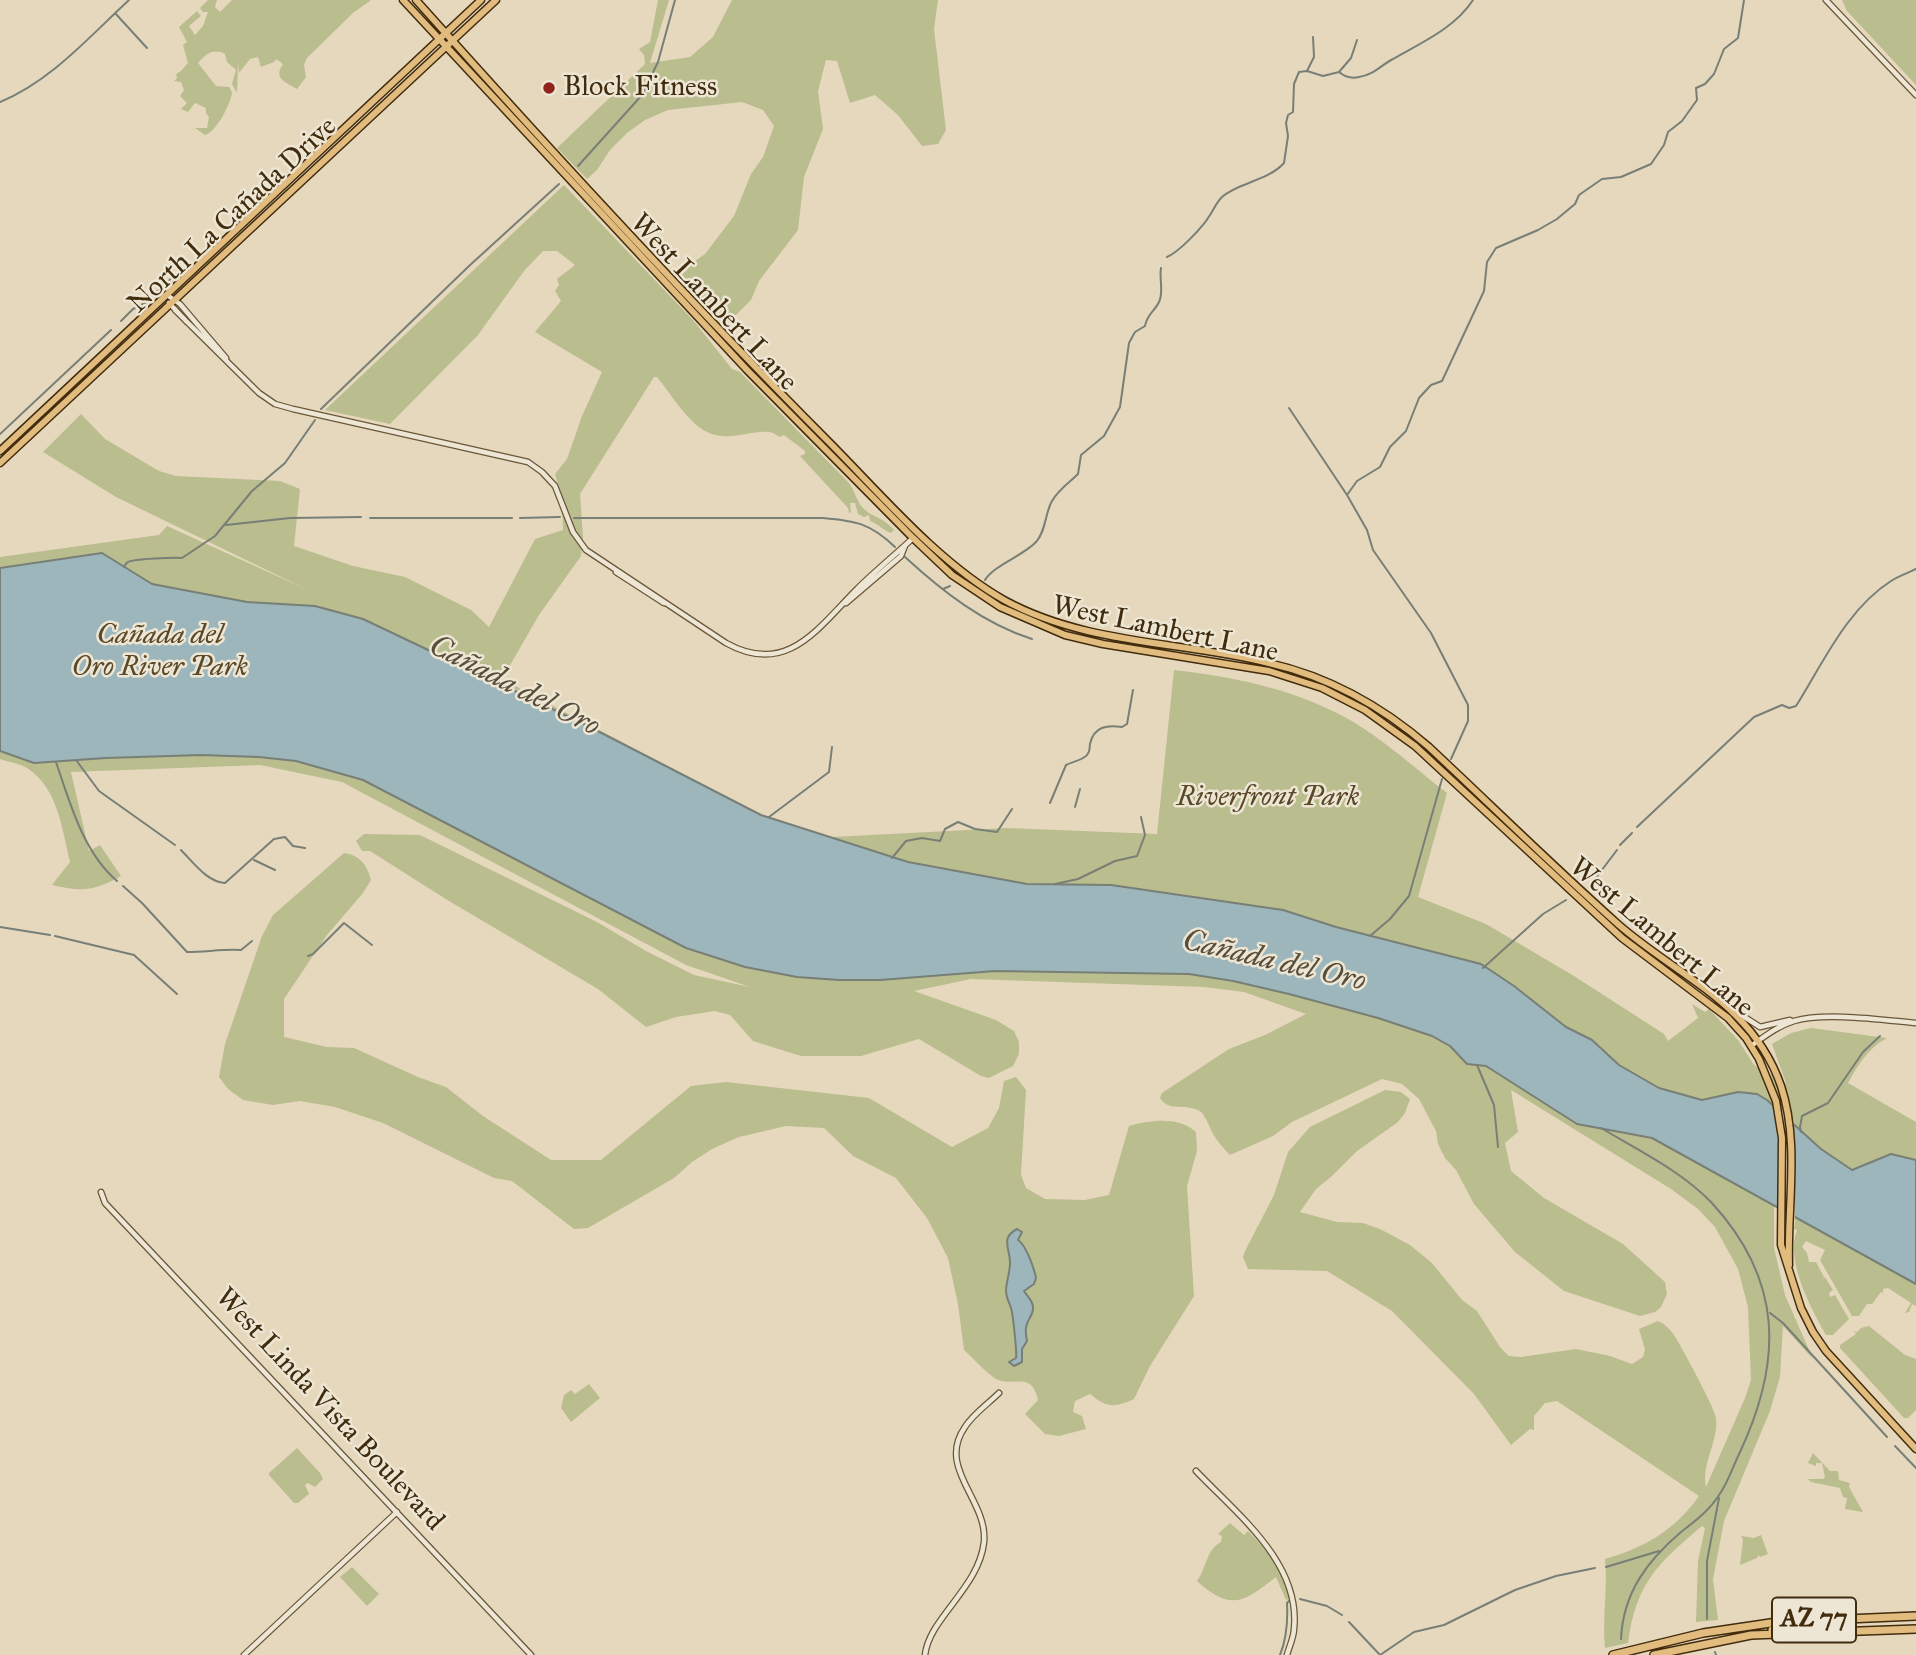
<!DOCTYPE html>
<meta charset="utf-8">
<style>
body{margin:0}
canvas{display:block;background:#e5d8bd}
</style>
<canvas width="1916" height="1655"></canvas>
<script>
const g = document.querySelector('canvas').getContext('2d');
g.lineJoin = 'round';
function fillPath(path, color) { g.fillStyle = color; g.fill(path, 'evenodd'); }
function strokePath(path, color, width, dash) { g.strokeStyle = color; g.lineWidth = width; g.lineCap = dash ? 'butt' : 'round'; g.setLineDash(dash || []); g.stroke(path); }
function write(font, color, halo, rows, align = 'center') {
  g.font = font + ' "IM FELL Great Primer",serif'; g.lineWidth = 5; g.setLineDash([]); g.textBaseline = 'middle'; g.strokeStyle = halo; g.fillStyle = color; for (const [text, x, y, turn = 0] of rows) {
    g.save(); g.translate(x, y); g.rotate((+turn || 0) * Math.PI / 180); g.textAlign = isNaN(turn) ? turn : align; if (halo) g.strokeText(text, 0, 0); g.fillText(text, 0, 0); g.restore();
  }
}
fillPath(new Path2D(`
 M208 0H217L215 7 220 12 232 0H371L353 13 307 58 304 65 306 77 297 89C285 82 273 78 283 64L276 59 274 62 261 67 258 57 250 59 239 73 238 63 237 93 232 84 236 70 227 62 225 54C213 48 206 54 198 63L216 86 229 87 232 92C231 104 216 132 205 135L195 128H207L209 117 206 113V108L195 103 188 112 181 109 187 103 180 96 184 90 181 82 174 81 177 78 176 74 181 71 188 63 183 45 187 42 179 27 197 11 201 16 189 26 195 35 203 26 208 12H203L200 8Z
 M658 0H669L650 63 690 57 713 37 732 0H938L934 29 946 130 938 144 922 146 898 115 875 95 850 103 837 61 826 60 818 91 823 129 804 177 798 230 759 281 751 300 725 326 677 274 705 254 734 216 751 174 763 157 774 126 763 110 742 102 668 110 645 120 627 133 610 150 597 170 587 179 557 148 645 64 644 55 639 49 650 42Z
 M1842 0H1916V85L1847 11Z
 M564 185 693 320 732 369 740 372 849 483C855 491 857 503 864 509 874 518 883 517 894 530L891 533C883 530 878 524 870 521L869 515 864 517 858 514 855 503H850L851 512 849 513 848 508 800 456 805 454V451L784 435 779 437C763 422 732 446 705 431 686 420 671 394 657 377H654L580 494 583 537 581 556 539 615 502 679 785 828 812 838 1007 828 1157 834 1174 670C1232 677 1286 687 1339 714 1378 734 1412 766 1447 793L1418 897 1486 924 1574 976 1664 1034 1668 1041 1698 1018 1692 1004 1705 1012 1709 1009 1738 1040 1754 1065 1786 1083 1772 1044 1791 1033 1811 1028 1887 1038C1868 1048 1858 1065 1848 1083L1916 1122V1306L1912 1304 1909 1312 1905 1313 1911 1303 1888 1288 1883 1289V1293L1881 1292 1872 1304H1867L1859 1316H1852L1820 1260 1825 1250 1806 1241 1802 1247 1807 1253 1809 1262H1816L1824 1277 1822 1279 1825 1277 1833 1290 1829 1293 1830 1297 1835 1295 1849 1319 1833 1335H1826C1811 1309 1785 1260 1797 1230L1794 1229 1797 1211 1774 1190V1248L1785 1295 1813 1359 1783 1326 1780 1377 1770 1411 1724 1521 1713 1579 1718 1620 1696 1622 1698 1561 1705 1528 1702 1526C1658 1563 1636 1583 1628 1643L1605 1648C1602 1618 1608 1588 1605 1559 1644 1548 1675 1530 1699 1496L1557 1401 1545 1403 1534 1416V1430L1530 1429 1511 1445 1474 1394 1392 1311 1327 1271 1248 1269 1243 1257 1245 1251 1274 1195 1288 1152 1310 1127 1385 1090 1401 1092 1410 1099 1405 1113 1398 1122 1357 1151 1332 1176 1316 1189 1300 1212 1337 1222 1363 1223 1380 1229 1410 1245 1432 1263 1462 1300 1477 1311 1500 1347 1509 1356 1521 1357 1576 1349 1610 1356 1632 1364 1643 1357 1645 1350 1639 1329 1658 1321C1665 1324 1670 1329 1674 1335 1681 1346 1715 1408 1716 1418 1719 1441 1701 1463 1706 1487L1745 1398 1751 1380 1748 1307 1738 1269 1715 1227 1698 1209 1671 1189 1511 1090 1518 1132 1505 1143 1511 1171 1544 1198 1623 1244 1665 1282 1667 1294 1661 1307 1655 1312 1640 1316 1564 1291 1515 1252 1474 1204 1456 1170 1445 1158 1438 1144 1436 1131 1419 1099 1402 1084 1382 1079 1292 1122 1273 1136 1230 1155C1223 1148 1217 1141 1212 1132 1209 1126 1206 1117 1201 1112 1187 1102 1169 1113 1160 1098L1162 1093 1229 1049 1265 1035 1306 1014 1244 992 1204 987 971 979 914 991 996 1020 1014 1031 1019 1042V1054L1013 1066 989 1078 981 1076 919 1039 861 1056H801L753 1041 730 1015 715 1011 676 1017 646 1027 598 989 449 901 370 851H362L356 841 364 834 420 835 597 922 646 951 694 975 750 987 686 965 342 782 260 765 71 772 89 851 100 845 121 876C95 891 81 892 52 885L70 862C62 829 58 788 27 768 19 763 8 762 0 759V557L159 535 167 526 310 591 116 497 43 452 81 414 105 439 159 471 176 476 280 481 300 489 294 546 353 566 405 577 471 610 489 627 535 539 563 530 562 498 555 474 567 459 582 416 602 372 535 332 561 301 555 291 559 285 557 279 575 265 557 251H543L524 271 478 335 390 424 325 410Z
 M344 853C360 855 367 865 371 880L363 893 327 935 284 999V1037L327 1047 354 1048 418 1077 446 1087 483 1116 551 1160H601L691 1086 726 1082 869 1098 952 1147 988 1128 999 1108 1004 1081 1016 1077 1026 1090 1021 1175 1026 1188 1045 1199 1085 1200 1109 1195 1129 1126C1149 1120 1179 1116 1196 1132L1197 1151 1187 1186 1194 1296 1150 1366 1134 1399C1114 1408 1107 1408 1090 1394L1075 1401 1073 1412 1082 1416 1086 1429 1059 1436 1045 1434 1025 1414 1038 1400C1032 1372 1016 1386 998 1380 989 1376 972 1357 964 1350L958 1304 948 1258 927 1218 896 1178 853 1156 824 1128 786 1126 739 1137 712 1149 692 1162 674 1178 588 1228 574 1229 512 1181 494 1178 383 1123 335 1107 300 1101 273 1105 243 1100 228 1089 219 1077 225 1044 262 936 273 915Z
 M1869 1326 1905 1355 1916 1359V1410L1908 1418H1904L1840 1348V1345L1856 1334 1854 1331 1857 1332 1861 1328Z
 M589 1384 600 1398 571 1422 561 1408 564 1395 571 1390 575 1394Z
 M297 1448 320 1473 323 1479 315 1487 308 1483 305 1485 309 1494 298 1503H294L269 1475V1473Z
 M1813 1453 1830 1471H1838L1839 1480 1850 1483 1849 1487 1863 1512 1845 1509 1847 1498 1843 1497 1840 1488 1811 1482 1808 1479H1823L1825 1477 1822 1463H1816V1466L1808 1463Z
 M1230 1523 1244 1535 1248 1531C1270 1554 1281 1568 1290 1599L1286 1600 1276 1577C1244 1602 1231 1612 1197 1581 1207 1567 1206 1550 1221 1542L1222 1536 1218 1534Z
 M1761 1535 1768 1554 1760 1557 1758 1555 1757 1558 1740 1565 1743 1540 1741 1536 1754 1538Z
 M352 1567 379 1594 367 1606 340 1577Z`), '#babd8e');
const water = new Path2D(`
 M102 553 152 584 247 602 315 606 363 619 586 725 761 815 908 862 1027 884 1111 885 1283 910 1336 927 1481 964 1514 986 1566 1027 1592 1040 1619 1065 1659 1088 1702 1100 1738 1092 1757 1094 1767 1100 1821 1149 1852 1170 1891 1154 1916 1160V1284L1652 1138 1577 1124 1486 1066 1467 1064 1450 1046 1432 1036 1378 1018 1289 994 1233 981 1189 974 995 971 880 980H839L797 977 745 967 686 948 363 780 296 761 259 757 201 755 106 758 34 763 0 751V568Z
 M1017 1229 1022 1232 1018 1240C1026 1245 1034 1268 1036 1278L1034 1284 1024 1291C1027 1296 1033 1301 1033 1307 1034 1319 1022 1319 1027 1341L1022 1349V1362L1014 1366 1009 1362 1016 1358C1017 1353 1013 1314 1011 1308 1009 1302 1006 1297 1006 1291 1006 1282 1010 1273 1010 1263 1010 1248 1000 1238 1017 1229Z`);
fillPath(water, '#9cb6bc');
strokePath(water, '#787f76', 2);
fillPath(new Path2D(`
 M1772 1100 1794 1120 1795 1219 1777 1210 1778 1144Z`), '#e5d8bd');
strokePath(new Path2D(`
 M115 13 147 48
 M1307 71 1314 57 1313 37
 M1339 72 1351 58 1357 40
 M0 102C51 81 89 37 129 0
 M578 166 642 95 658 62 675 0
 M1167 257C1179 252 1203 227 1210 215 1214 209 1216 203 1222 197 1237 183 1268 181 1284 163L1288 136 1286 123 1288 115 1293 112 1294 84 1299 72 1307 71 1323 76 1339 72C1345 77 1351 79 1359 77 1374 75 1381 65 1393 59 1421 43 1455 28 1473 0
 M121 321 133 309 145 303 176 274
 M1289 408 1347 495 1367 530 1373 550 1431 633 1468 705V721L1451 759
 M321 409 469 266 559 184
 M0 434 111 330
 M1347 495 1357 481 1380 467 1390 447 1406 431 1419 398 1431 385 1442 381 1484 291 1487 262 1496 248 1538 230 1557 219 1575 204 1579 195 1602 179 1621 177 1651 164 1664 145 1668 132 1682 121 1697 100 1696 88 1705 84 1714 74 1724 49 1738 38 1744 0
 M370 518H512
 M520 518 560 517
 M574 518H823C856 521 870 523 895 547
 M226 525 290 518 361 517
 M905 557C942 591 984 624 1032 639
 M124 567C125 565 126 563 128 562 132 559 176 557 182 558L215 536 252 491 285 463 315 420
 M985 580C994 565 1023 556 1036 542 1046 531 1045 513 1052 501 1059 489 1069 483 1078 474L1081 455 1104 436 1120 407 1129 343 1135 332 1145 326C1147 314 1155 311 1159 302 1164 292 1159 279 1161 268
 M943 589 950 586
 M76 760 99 791 175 845
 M56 762C70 803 83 852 117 881
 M1050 803 1066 765C1072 762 1083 760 1087 755 1091 750 1089 749 1090 744 1094 726 1107 725 1122 727L1127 724 1133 690
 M1075 807 1080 789
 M769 817 829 772 832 747
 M1637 827 1754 717 1782 705 1789 708 1796 706C1823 663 1847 609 1891 581 1899 576 1908 573 1916 569
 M1620 845 1632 833
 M181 850C193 862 207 882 225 883L274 839 285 837 293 846 305 848
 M892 858 906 841 922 838 940 841 945 829 958 822 975 829 997 832 1012 809
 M254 860 275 870
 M1055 884 1078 879 1115 861 1137 856 1145 835 1141 817
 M123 886 142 903 187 952C205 952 223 949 241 950L252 941
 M1589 887 1617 850
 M0 927 50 935
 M55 936 134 955 177 994
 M1370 936 1390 919 1409 896 1442 779
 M308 956 313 954 344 923 372 945
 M1483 968 1543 914 1566 900
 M1477 1065 1494 1105 1498 1147
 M1601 1128C1638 1150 1681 1171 1711 1202 1783 1280 1783 1360 1740 1452 1733 1466 1728 1483 1719 1495 1710 1510 1694 1522 1681 1532 1647 1561 1623 1593 1621 1639
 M1801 1132 1800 1127 1802 1116 1828 1103 1863 1052 1880 1036
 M1770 1313 1783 1323 1887 1437
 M1895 1446 1916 1468
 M1606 1567 1659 1551
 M1300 1599 1327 1606 1342 1615
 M1707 1619V1561L1719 1498
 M1349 1622 1380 1655
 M1715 1652 1716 1655
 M1280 1655C1287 1638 1288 1622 1287 1603L1290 1600
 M1380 1655 1414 1632 1444 1625 1515 1590 1556 1576 1595 1568`), '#787f76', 2);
const minor = new Path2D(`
 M1826 0 1916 95
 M167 295 180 304 226 358
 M169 303 187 322
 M175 310 259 393 275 404 293 409 528 462 542 472 555 486 573 532 586 550 726 643C787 677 818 628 857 589 875 571 895 555 913 538
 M616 572 664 603
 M846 603 901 556 905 546
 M1735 1011 1760 1027 1790 1020
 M1751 1046C1765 1036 1778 1026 1794 1021 1825 1012 1882 1020 1916 1023
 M101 1192 105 1203 531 1655
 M1196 1471C1237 1514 1301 1563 1294 1629 1294 1637 1289 1647 1287 1655
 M244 1655 397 1512
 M925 1655C929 1618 979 1588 984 1542 988 1500 936 1468 965 1427 973 1414 988 1404 999 1393`);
const major = new Path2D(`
 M403 0 747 370 913 538 952 575 1000 607 1065 635 1103 644 1269 671 1322 688 1365 710 1415 746 1622 938 1728 1018 1746 1038 1759 1059 1776 1101 1782 1138 1781 1245 1801 1308 1813 1332 1826 1351 1916 1449
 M416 0C549 149 685 297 826 439 880 493 937 562 1004 600 1086 645 1181 641 1269 663 1330 677 1383 707 1429 747 1492 806 1554 867 1619 925 1679 977 1753 1004 1781 1086 1800 1143 1787 1206 1789 1265
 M0 451 481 0
 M0 463 496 0`);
const highway = new Path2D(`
 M1772 1630 1801 1623
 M1613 1655 1703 1633 1777 1622 1916 1616
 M1654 1655 1751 1635 1916 1629`);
strokePath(minor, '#6a573a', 7);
strokePath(major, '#412c0e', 9);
strokePath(highway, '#412c0e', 10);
strokePath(minor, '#eee6d4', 4.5);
strokePath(major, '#e2bc7e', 6);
strokePath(highway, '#e2bc7e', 7);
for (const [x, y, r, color] of [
 [549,88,7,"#8f2418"]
]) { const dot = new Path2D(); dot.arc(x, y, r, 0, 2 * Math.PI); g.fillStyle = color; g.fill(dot); strokePath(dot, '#eee6d4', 2.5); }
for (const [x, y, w] of [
 [1814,1620,84]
]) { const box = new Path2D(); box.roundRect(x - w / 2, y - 22.5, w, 45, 5); g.fillStyle = '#eee6d4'; g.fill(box); strokePath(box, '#412c0e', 2); }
write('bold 26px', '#412c0e', null, [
 ["AZ 77",1814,1620]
]);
write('28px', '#412c0e', '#eee6d4', [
 ["Block Fitness",563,88]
], 'left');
write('28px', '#412c0e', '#eee6d4', [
 ["North La Cañada Drive",233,216,-43],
 ["West Lambert Lane",713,303,47],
 ["West Lambert Lane",1165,630,12],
 ["West Lambert Lane",1661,938,40],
 ["West Linda Vista Boulevard",329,1410,47]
]);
write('italic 28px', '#594928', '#eee6d4', [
 ["Cañada del",160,636],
 ["Oro River Park",160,668],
 ["Riverfront Park",1268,798]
]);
write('italic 30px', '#584e3a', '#eee6d4', [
 ["Cañada del Oro",514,687,27],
 ["Cañada del Oro",1274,962,13]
]);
</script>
